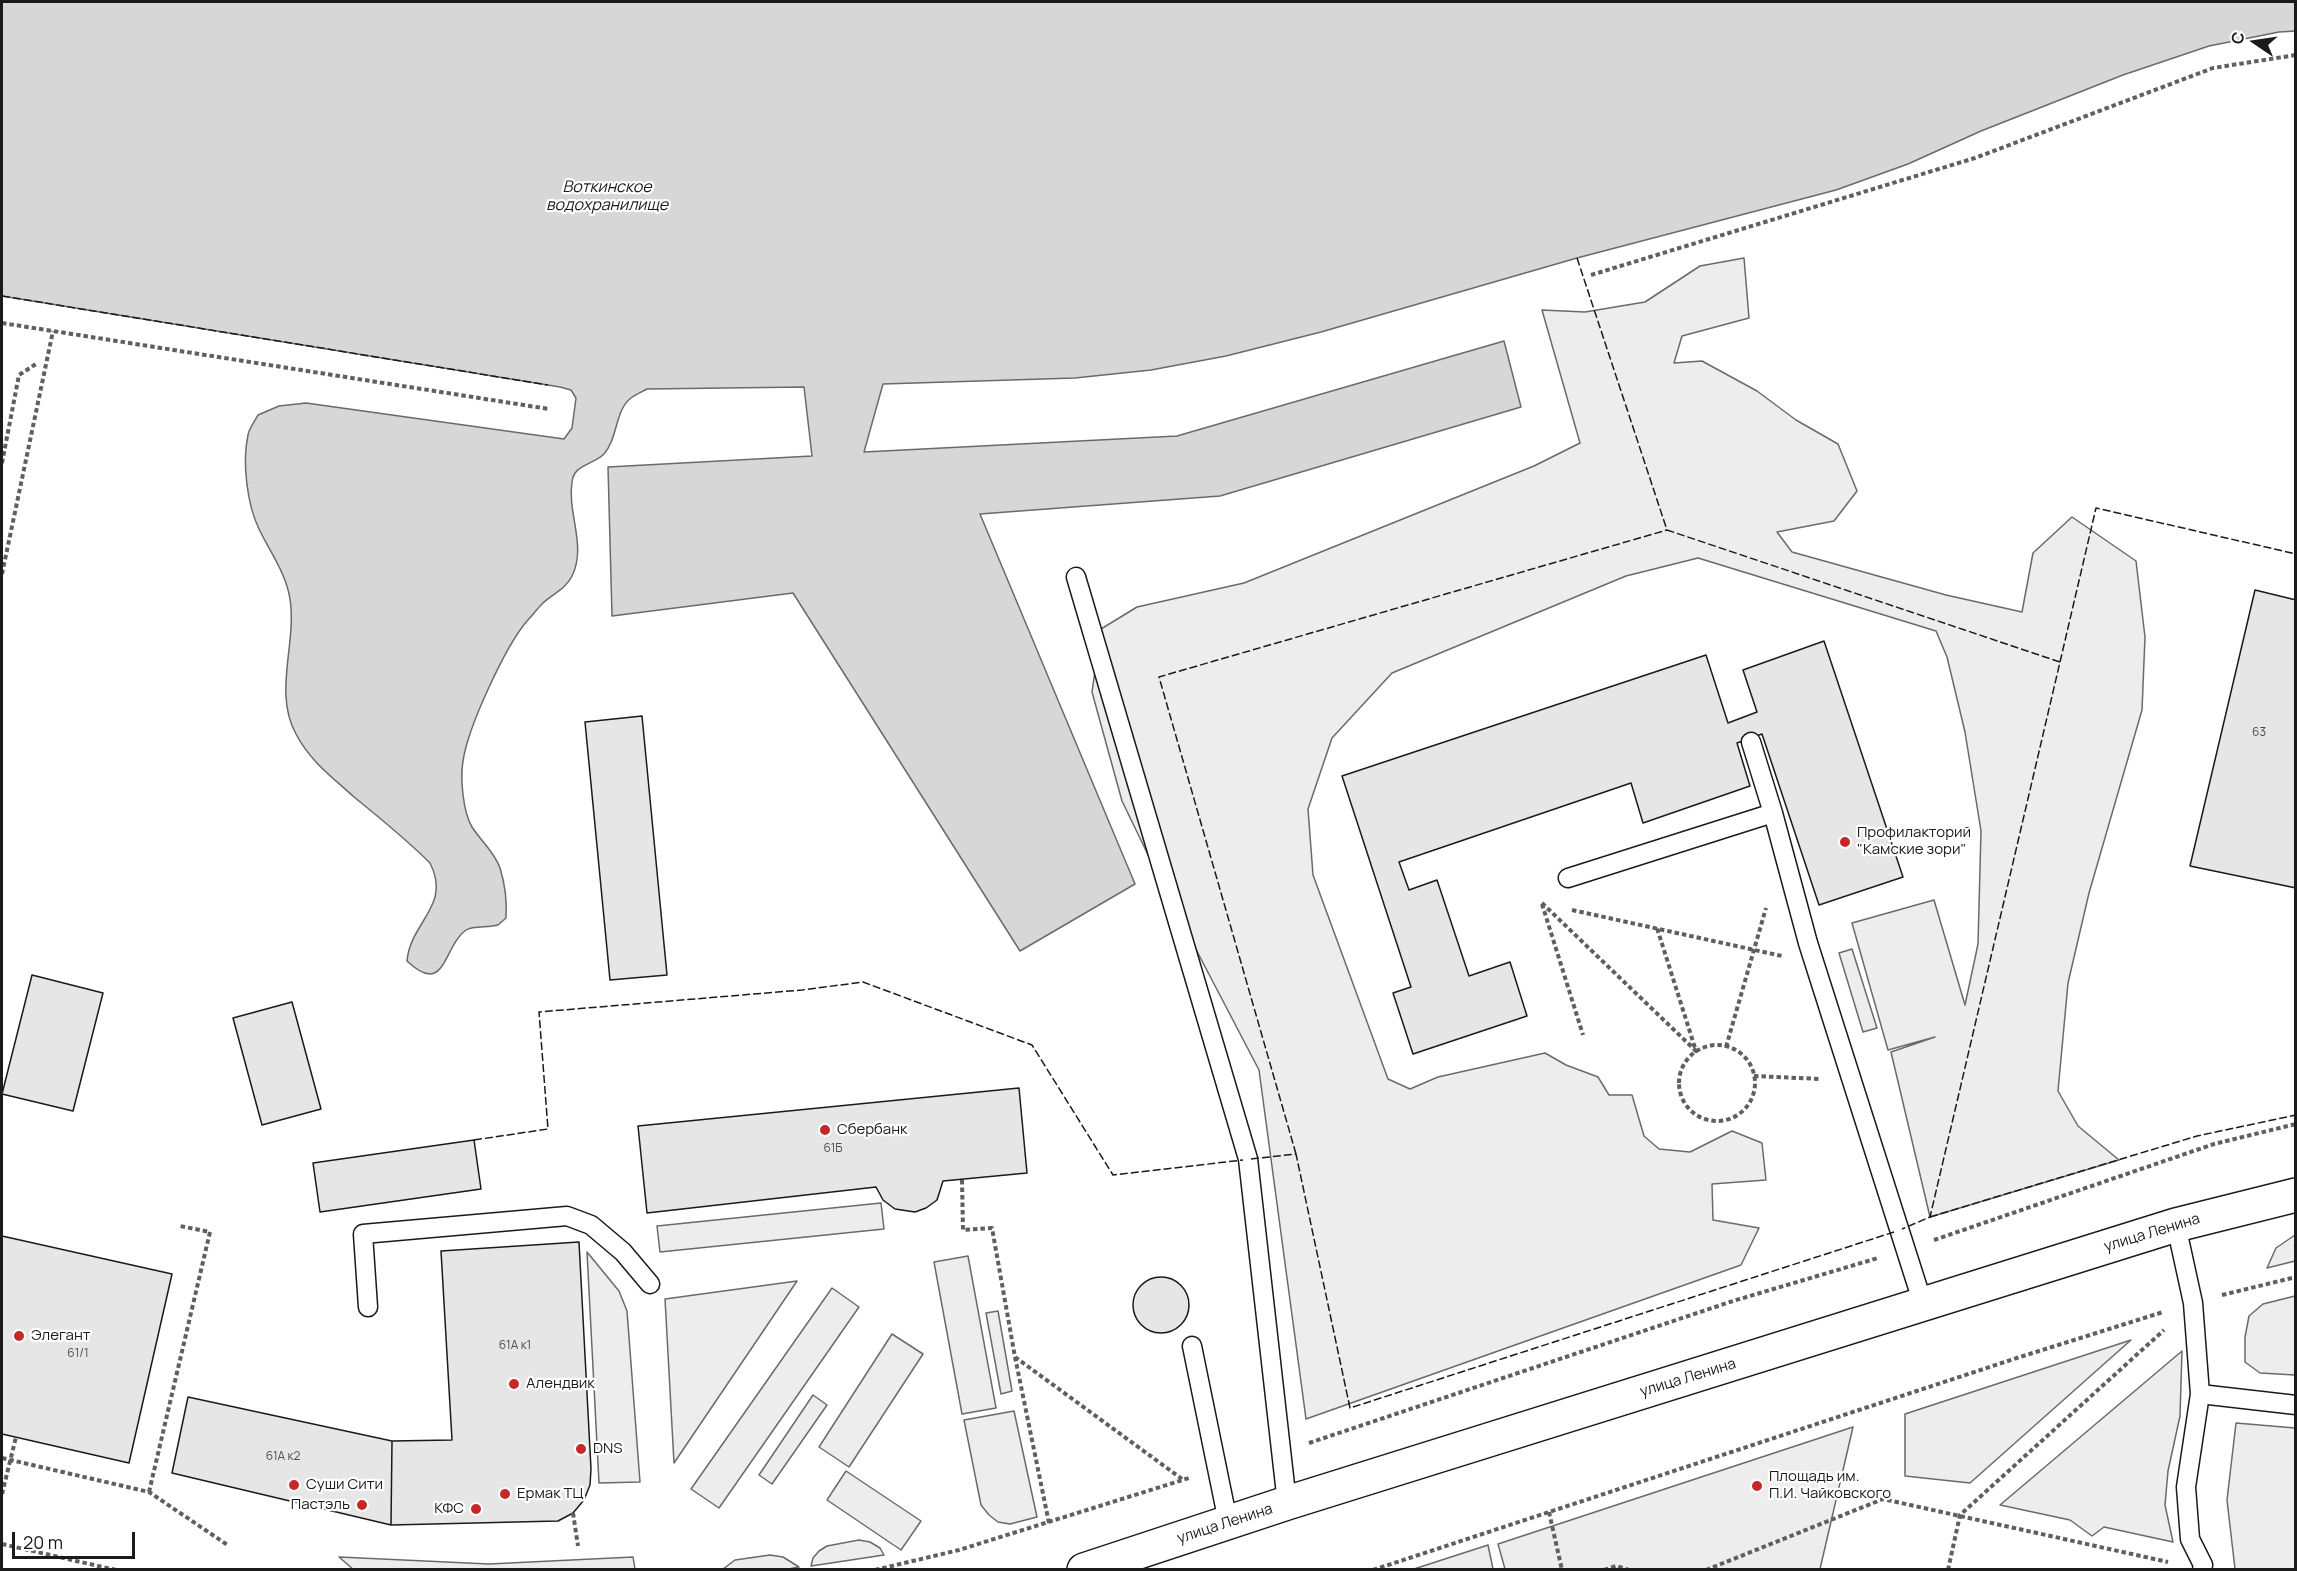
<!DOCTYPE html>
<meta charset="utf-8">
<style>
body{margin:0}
#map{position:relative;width:2297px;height:1571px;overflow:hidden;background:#fff;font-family:Manrope,sans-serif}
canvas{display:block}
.frame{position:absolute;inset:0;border:3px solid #1a1a1a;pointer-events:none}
.north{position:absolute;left:2225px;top:12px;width:60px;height:60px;-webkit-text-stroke:4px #fff;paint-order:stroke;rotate:283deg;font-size:16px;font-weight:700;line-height:24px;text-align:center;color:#1a1a1a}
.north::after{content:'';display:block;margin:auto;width:21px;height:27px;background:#1a1a1a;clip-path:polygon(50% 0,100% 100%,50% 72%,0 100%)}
.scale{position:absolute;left:12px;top:1532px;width:123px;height:27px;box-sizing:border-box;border:3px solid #1a1a1a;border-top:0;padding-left:8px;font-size:18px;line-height:21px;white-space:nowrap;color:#1a1a1a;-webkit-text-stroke:4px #fff;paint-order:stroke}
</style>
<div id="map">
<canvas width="2297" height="1571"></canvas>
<div class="frame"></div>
<div class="north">С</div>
<div class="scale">20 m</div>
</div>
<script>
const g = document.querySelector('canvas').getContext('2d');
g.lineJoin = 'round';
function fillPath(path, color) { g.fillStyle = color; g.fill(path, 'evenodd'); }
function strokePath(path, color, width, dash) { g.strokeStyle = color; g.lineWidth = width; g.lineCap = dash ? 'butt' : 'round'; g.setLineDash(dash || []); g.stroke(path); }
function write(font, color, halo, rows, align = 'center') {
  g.font = font + ' Manrope,sans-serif'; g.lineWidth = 4.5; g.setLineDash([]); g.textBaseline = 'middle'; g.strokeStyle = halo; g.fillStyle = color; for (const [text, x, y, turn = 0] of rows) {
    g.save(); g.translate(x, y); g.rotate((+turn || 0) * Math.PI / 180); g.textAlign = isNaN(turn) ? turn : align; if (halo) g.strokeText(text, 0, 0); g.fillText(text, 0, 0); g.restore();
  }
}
const built = new Path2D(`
 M1744 258 1749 318 1682 336 1674 363 1702 361 1757 391 1796 420 1838 444 1857 491 1834 521 1777 532 1792 552 1946 595 2022 612 2033 553 2072 517 2136 561 2145 637 2142 710 2089 893 2068 983 2058 1091 2078 1126 2119 1160 1930 1217 1891 1052 1935 1037 1888 1050 1852 923 1934 900 1965 1005 1978 944 1981 831 1965 732 1947 657 1936 631 1698 558 1626 576 1392 673 1332 738 1308 809 1313 875 1388 1079 1410 1089 1438 1077 1545 1053 1566 1065 1598 1077 1609 1095H1632L1644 1136 1659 1149 1690 1152 1732 1131 1762 1143 1766 1180 1712 1184 1713 1220 1759 1228 1741 1265 1306 1419 1259 1070 1166 892 1122 801 1092 692 1101 629 1137 607 1244 583 1534 466 1580 443 1542 310 1585 312 1645 302 1700 266Z
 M1852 949 1877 1028 1863 1032 1839 953Z
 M881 1203 884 1229 660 1252 657 1226Z
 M2295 1235V1261L2267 1268 2276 1248Z
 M587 1252 619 1291 627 1311 640 1482 599 1483Z
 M968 1256 996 1408 962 1414 934 1262Z
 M797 1281 674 1463 665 1299Z
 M832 1288 859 1307 719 1508 691 1489Z
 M2295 1296V1375L2260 1373 2245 1362V1337L2249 1316 2263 1304Z
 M998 1311 1012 1391 1001 1394 986 1313Z
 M892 1334 923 1354 849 1467 819 1447Z
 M2131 1340 1970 1483 1905 1476V1414Z
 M2182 1351 2180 1416 2168 1471 2165 1505 2173 1542 2104 1527 2092 1536 2070 1520 2000 1505Z
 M813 1395 827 1405 772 1484 759 1475Z
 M1014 1411 1037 1517 1010 1524 998 1522 989 1515 981 1505 964 1420Z
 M2236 1423 2295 1428V1569H2235L2227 1500Z
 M1853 1427 1820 1569H1505L1498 1544Z
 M846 1471 921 1521 901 1550 827 1500Z
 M859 1540 870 1542 880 1548 884 1555 811 1566 813 1558 819 1551 827 1546Z
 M1488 1545 1493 1569H1414Z
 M770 1555 783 1557 799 1567 783 1570 723 1569 735 1560Z
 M339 1557 489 1564 633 1557 635 1569 354 1570Z`);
fillPath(built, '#ededed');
strokePath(built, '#6a6a6a', 1.5);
const water = new Path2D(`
 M2 2H2295L2296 31 2279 32 2209 46 2123 75 1981 131 1908 164 1836 190 1577 258 1321 332 1226 356 1151 370 1075 378 883 384 864 452 1177 436 1504 341 1521 407 1220 496 980 514 1135 884 1020 951 793 593 612 616 608 467 812 456 804 387 647 389C642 392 636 394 631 398 615 410 618 438 604 454 593 465 574 464 572 482 567 513 587 546 572 576 566 589 551 595 542 604 537 609 532 616 527 621 505 647 468 727 463 761 460 778 463 812 472 827 481 841 495 853 500 868 505 884 507 902 506 918L498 925C489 928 473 925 466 930 443 946 446 998 407 961 410 922 452 906 430 863 406 839 380 818 354 797 332 777 310 761 296 734 273 692 297 644 290 599 286 573 270 552 259 529 247 504 242 462 248 435 249 428 255 421 258 415L279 406 306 403 564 439 572 428 576 398 571 390 560 387 2 296Z`);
fillPath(water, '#d7d7d7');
strokePath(water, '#6a6a6a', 1.5);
const building = new Path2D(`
 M2255 590 2296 600V888L2190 866Z
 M1824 641 1903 877 1819 905 1762 734 1737 743 1750 786 1643 823 1631 783 1399 862 1409 890 1437 880 1469 976 1510 962 1527 1016 1413 1054 1393 993 1411 987 1342 776 1706 655 1728 723 1757 712 1743 670Z
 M642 716 667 975 610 980 585 722Z
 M32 975 103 993 73 1111 2 1094Z
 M292 1002 321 1109 262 1125 233 1018Z
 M1019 1088 1027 1173 943 1181 937 1200 926 1208 915 1212 895 1209 883 1200 876 1187 647 1213 638 1126Z
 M474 1140 481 1189 320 1212 313 1163Z
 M2 1236 172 1274 129 1463 2 1434Z
 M579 1242 591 1469 590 1485 584 1500 573 1513 558 1521 391 1525 392 1441 452 1440 441 1251Z
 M1133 1305a28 28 0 1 1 56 0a28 28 0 1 1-56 0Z
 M188 1397 392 1441 391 1525 172 1473Z`);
fillPath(building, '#e6e6e6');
strokePath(building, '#1a1a1a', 1.5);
const service = new Path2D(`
 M1076 577 1248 1159 1287 1503
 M1751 742 1773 813
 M1568 878 1773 813 1808 943 1923 1304
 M2176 1225 2193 1303 2200 1394 2296 1405
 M368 1307 363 1234 567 1216 591 1225 623 1252 650 1284
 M1192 1346 1228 1522
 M2200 1394 2186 1487 2190 1539 2203 1565 2202 1570`);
const tertiary = new Path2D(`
 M1084 1570 1287 1503 2176 1225 2296 1195`);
strokePath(service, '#1a1a1a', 21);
strokePath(tertiary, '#1a1a1a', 36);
strokePath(new Path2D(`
 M1591 275 1975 158 2213 68 2296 55
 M2 323 549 409
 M2 463 19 375 36 364
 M2 574 53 331
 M1542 903 1696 1051 1657 928
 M1542 904 1583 1035
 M1572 910 1782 956
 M1679 1083a38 38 0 1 1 76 0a38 38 0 1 1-76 0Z
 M1726 1047 1766 908
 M1754 1076 1821 1079
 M962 1180 963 1230 992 1228 1015 1357 1049 1523
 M1934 1240 2214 1144 2296 1124
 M2222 1295 2296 1277
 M1015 1357 1182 1479
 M1309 1443 1733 1301 1878 1258
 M2 1458 149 1492 229 1546
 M149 1492 210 1232 180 1226
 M2 1494 16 1437
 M1549 1512 1562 1570
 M573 1513 578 1546
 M2 1544 116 1570
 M875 1570 959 1550 1189 1478
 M1373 1570 2020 1357 2163 1312
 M1604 1570 1616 1566 1629 1570
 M1706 1570 1883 1499 2168 1562
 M1948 1570 1960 1515 2164 1330`), '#5f5f5f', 4, [4.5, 3]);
strokePath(service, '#fff', 18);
strokePath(tertiary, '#fff', 33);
strokePath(new Path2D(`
 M1577 258 1667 530 2060 662 1930 1217 1902 1229
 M2 296 548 385
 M2060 662 2096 508 2296 554
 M474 1140 548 1129 539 1012 802 990 863 982 1032 1045 1113 1175 1243 1160
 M1296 1154 1159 677 1667 530
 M1251 1159 1296 1154 1350 1408 1894 1232
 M1930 1217 2197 1136 2296 1115`), '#1a1a1a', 1.5, [8, 3]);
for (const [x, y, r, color] of [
 [1845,842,6,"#c62828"],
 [825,1130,6,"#c62828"],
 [19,1336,6,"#c62828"],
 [514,1384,6,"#c62828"],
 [581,1449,6,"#c62828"],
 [294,1485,6,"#c62828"],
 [1757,1486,6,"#c62828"],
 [505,1494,6,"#c62828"],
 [362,1505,6,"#c62828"],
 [476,1509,6,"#c62828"]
]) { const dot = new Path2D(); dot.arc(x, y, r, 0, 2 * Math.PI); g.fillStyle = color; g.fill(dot); strokePath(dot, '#fff', 2); }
write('12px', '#4d4d4d', null, [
 ["63",2259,733],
 ["61Б",833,1149],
 ["61А к1",515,1346],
 ["61/1",78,1354],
 ["61А к2",283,1457]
]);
write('15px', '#1a1a1a', '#fff', [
 ["Профилакторий",1857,833],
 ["\"Камские зори\"",1857,850],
 ["Сбербанк",837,1130],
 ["Элегант",31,1336],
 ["Алендвик",526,1384],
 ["DNS",593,1449],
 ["Площадь им.",1769,1477],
 ["П.И. Чайковского",1769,1494],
 ["Суши Сити",306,1485],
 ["Ермак ТЦ",517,1494],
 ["Пастэль",350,1505,"right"],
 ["КФС",464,1509,"right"]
], 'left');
write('15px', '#1a1a1a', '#fff', [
 ["улица Ленина",2152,1233,-17],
 ["улица Ленина",1688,1378,-17],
 ["улица Ленина",1225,1524,-18]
]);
write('italic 16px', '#1a1a1a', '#fff', [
 ["Воткинское",607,188],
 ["водохранилище",607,206]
]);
</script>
